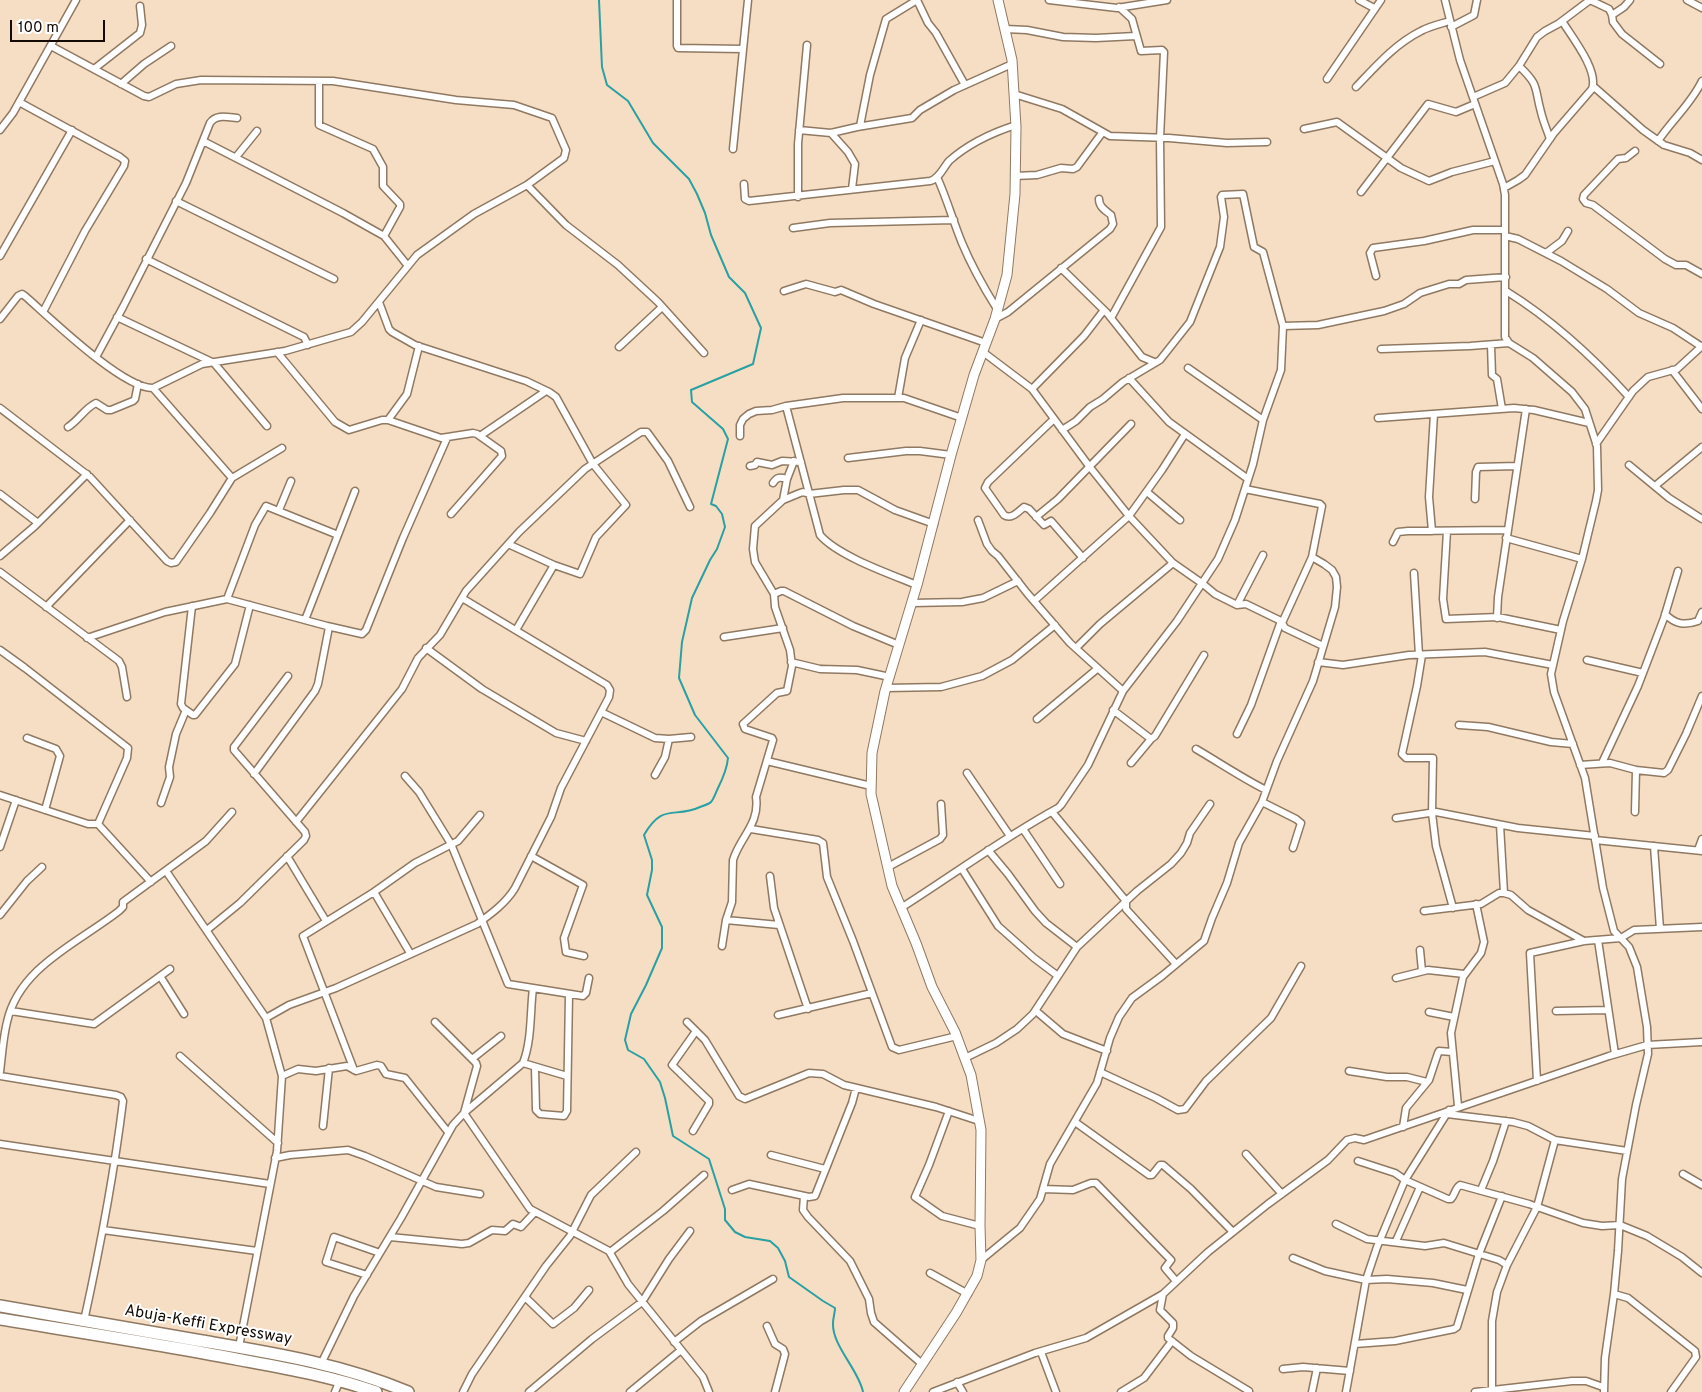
<!DOCTYPE html>
<style>
body{margin:0}
#map{position:relative;width:1702px;height:1392px;overflow:hidden;background:#f6dec4;font-family:Overpass,sans-serif}
canvas{display:block}
.scale{position:absolute;left:10px;top:20px;width:95px;height:22px;box-sizing:border-box;border:2px solid #120a03;border-top:0;padding-left:6px;font-size:15px;line-height:18px;white-space:nowrap;color:#120a03;-webkit-text-stroke:4px #fff;paint-order:stroke}
</style>
<div id="map">
<canvas width="1702" height="1392"></canvas>
<div class="scale">100 m</div>
</div>
<script>
const g = document.querySelector('canvas').getContext('2d');
g.lineJoin = 'round';
function strokePath(path, color, width, dash) { g.strokeStyle = color; g.lineWidth = width; g.lineCap = dash ? 'butt' : 'round'; g.setLineDash(dash || []); g.stroke(path); }
function write(font, color, halo, rows, align = 'center') {
  g.font = font + ' Overpass,sans-serif'; g.lineWidth = 4; g.setLineDash([]); g.textBaseline = 'middle'; g.strokeStyle = halo; g.fillStyle = color; for (const [text, x, y, turn = 0] of rows) {
    g.save(); g.translate(x, y); g.rotate((+turn || 0) * Math.PI / 180); g.textAlign = isNaN(turn) ? turn : align; if (halo) g.strokeText(text, 0, 0); g.fillText(text, 0, 0); g.restore();
  }
}
strokePath(new Path2D(`
 M599 0 602 67 607 85 628 101 653 143 689 179 697 194 705 213 711 235 729 277 745 293 761 328 753 364 691 390 692 402 723 429 728 439 711 504 716 506 722 514 725 527 717 549 710 560 692 598 682 642 679 678 695 715 728 758C727 769 723 778 718 788 716 792 714 799 711 802 709 804 703 806 700 807 674 819 663 802 644 835L652 860V870L647 895 662 927V948L646 985 631 1014 625 1040 628 1050 644 1059 660 1082 665 1098 673 1136 709 1159 725 1209V1220L735 1232 745 1237 770 1241 778 1248 785 1261 789 1277 823 1301 835 1308C835 1313 833 1318 833 1323 832 1346 859 1370 863 1392`), '#29a0a2', 2);
const street = new Path2D(`
 M677 0V46L678 48 743 49
 M917 0 928 23 936 33 965 85
 M1049 0 1117 8 1167 0
 M1359 0 1374 8
 M1445 0 1460 60 1503 184 1505 195V337L1509 343 1533 358 1572 392 1585 409 1597 446 1598 490 1596 501 1582 559 1563 621 1551 674 1554 692 1585 778 1603 888 1614 931 1629 947 1637 967 1647 1027 1648 1054 1636 1105 1622 1179 1618 1251 1614 1294 1605 1358 1604 1392
 M1590 0 1609 9 1612 15 1613 22 1622 34 1660 64
 M1687 0 1702 8
 M1612 15 1624 7 1630 0
 M1451 27 1474 15 1477 0
 M1005 29 1027 30 1063 37 1096 38 1136 36
 M51 46 144 96 149 97 176 84 201 80 333 81 456 100 514 105 552 118 566 150 564 158 527 185 474 214 417 255 362 322 351 332 285 351 202 364 153 388
 M1519 66C1540 86 1534 87 1541 112 1543 121 1547 130 1550 139
 M94 69 140 33 142 25 140 6
 M1327 79 1381 0
 M319 81V125L373 149 383 167V186L400 204V207L384 236
 M121 84 144 64 171 46
 M1593 86 1643 130 1664 145 1690 153 1702 160
 M1356 87C1376 66 1395 44 1421 31 1430 26 1440 24 1450 21
 M1014 94 1062 109 1110 136 1169 138 1227 143 1267 142
 M1473 97 1505 83 1519 66 1537 37 1545 31 1558 24 1590 0
 M19 102 120 157 125 161 124 166 85 231 43 312
 M860 126 870 75 886 19 917 0
 M1304 129 1337 122 1401 168 1429 181 1452 172 1495 161
 M0 130 13 113 76 0
 M799 130 831 133 857 127 912 118 920 110 954 90 1012 64
 M831 133 848 152 855 164 852 189
 M203 141 343 213 384 236 408 266
 M1658 141C1672 120 1691 104 1702 81
 M733 149 748 0
 M1635 151 1626 158 1618 159 1584 195 1583 199 1586 203 1593 205 1665 259 1676 265H1686L1702 274
 M236 157 257 131
 M1015 176 1037 175 1061 168 1073 169 1077 167 1102 133
 M937 177C947 199 953 221 962 243 972 267 984 288 997 309
 M744 184 745 199 749 201 930 181C939 179 943 168 949 161 968 144 991 133 1016 125
 M527 185 566 225 618 265 658 302 704 353
 M1504 188 1518 180 1525 175 1554 133 1592 89C1599 71 1572 37 1562 21
 M1361 192 1428 104 1456 112 1475 104
 M798 197V144L807 45
 M176 201 334 279
 M793 228 830 223 954 220
 M1505 236 1518 239 1561 261 1607 289 1639 313 1673 328 1702 347
 M1546 253 1562 241 1568 231
 M0 256 72 130
 M146 259 304 337 308 345
 M1061 268 1107 313 1142 357 1154 362
 M1376 276 1370 253 1373 248 1424 241 1473 230H1505
 M784 291 806 284 835 292 841 290 874 304 986 343
 M1506 291C1551 319 1593 357 1629 397
 M379 302 389 329 392 332 415 345 526 381 549 392 556 397 593 464 626 505 596 537 580 574 554 565 508 544
 M117 317 214 363 267 426
 M1111 318 1161 227 1160 138 1164 52 1162 50 1141 51 1132 19 1119 7
 M0 319 18 296 22 294 25 296C49 317 123 389 153 388L232 478
 M995 319 1008 312 1110 229 1113 224 1111 215C1105 210 1099 207 1099 199
 M1283 326 1318 325 1384 311 1404 304 1420 293 1449 284H1459L1466 280 1506 277
 M1491 345 1492 375 1497 379 1502 409
 M619 347 662 307
 M1381 349 1470 346 1509 343
 M277 352 335 422 349 430 382 420H388L441 438 473 433 477 434 501 451 502 456 451 514
 M983 352 1032 389 1089 466 1129 516 1173 563 1203 584 1215 594 1237 605 1246 604 1281 621 1285 628 1323 646
 M96 357 123 307 186 183 210 123C216 114 227 117 237 118
 M1188 368 1263 420
 M1672 370 1702 409
 M1129 378 1169 422 1248 479
 M1032 389 1084 336 1104 310
 M898 398 905 358 921 320
 M786 406 820 535C838 556 890 574 917 585
 M0 408 90 477 167 561 171 563 176 562 210 513 232 478 282 448
 M1378 418 1514 408 1534 410 1589 423
 M1054 419 988 482 985 488 1004 515C1011 520 1018 512 1024 507L1029 509 1044 525 1051 521 1083 558
 M388 420 407 394 419 346
 M68 427C79 420 85 408 96 403L107 410H111L133 401 135 399 138 384
 M480 436 546 391
 M740 436V425L743 419 749 414 756 411 772 410 786 406 843 398H904L962 418
 M1596 444 1633 391 1648 377 1677 369 1702 346
 M848 458 906 451H920L951 455
 M1629 465 1669 498 1702 519
 M750 466 755 465 757 462 772 465 782 461 801 462
 M773 483C777 477 779 477 787 479
 M1655 486 1702 447
 M1245 489 1320 504 1322 506 1312 557 1282 623
 M1147 492 1180 520
 M0 494 38 523
 M1475 499 1476 472 1478 467 1517 466
 M783 500 787 479 794 461
 M279 510 291 481
 M1036 517 1058 499 1131 424
 M978 520 987 544 992 551 998 556 1027 593 1070 643 1123 691
 M1432 531 1429 497 1434 414
 M1447 531 1443 599 1446 619 1498 617 1561 630
 M1506 538 1582 559
 M1393 542 1398 532 1408 531 1507 530
 M0 556 35 526 87 474
 M0 572 119 661 122 667 127 697
 M1414 573 1419 655
 M774 594 781 591H784L853 626 899 645
 M227 599 255 525 266 506 338 535
 M1034 601 1129 516 1162 470 1185 434
 M912 603 962 602 983 598 1018 581
 M1237 605 1263 555
 M192 606 181 704 183 708 193 715H195L235 664 250 605
 M46 607 130 520
 M1665 614C1675 624 1684 626 1698 621L1702 612
 M1497 618 1498 597 1526 409
 M305 620 355 491
 M516 630 554 565
 M724 637 783 628
 M87 638 165 612 227 599 327 626 362 634 366 630 403 538 447 438
 M426 648 482 689 556 733 586 741
 M1076 648 1100 624 1173 563
 M0 650 25 668 128 748 127 758 98 824
 M1422 655 1417 686 1402 754 1406 758H1433L1432 813 1436 846 1453 908
 M1587 660 1643 673
 M791 662 820 669 857 670 890 677
 M1318 662 1343 665 1409 655 1485 652 1553 665
 M886 688 941 687 982 676 1012 660 1055 625
 M1113 710 1151 739 1155 736 1204 655
 M601 712 655 738 669 739 691 737
 M1037 719 1097 669
 M1459 725 1488 727 1551 742 1573 744
 M1237 734 1251 705 1281 621
 M27 738 56 749 60 756 45 810
 M1196 749C1220 763 1242 778 1266 790
 M767 761 871 786
 M1131 763 1151 739
 M1602 763 1638 686 1664 618 1678 571
 M1580 765 1610 763 1636 770 1664 773 1668 770 1686 734 1702 696
 M967 773 1010 836
 M254 774 315 691 318 684 329 627
 M655 775 665 757 669 739
 M405 776 419 792 451 844 508 984 583 996 586 993 589 978
 M0 795 88 824H98L151 882
 M1262 802 1296 819 1301 823 1293 848
 M161 803 170 777 169 767 176 734 186 710
 M1052 812 1126 901V909L1176 964
 M1635 812 1636 770
 M1396 818 1436 812 1518 828 1595 836
 M296 822 402 689 418 658 440 635 466 591 519 532 585 469 641 432H647L668 461 690 507
 M1500 825 1504 893
 M751 829 818 840 823 843 827 877 853 941 892 1047 899 1050 957 1036
 M1023 829 1060 884
 M1595 840 1702 851
 M1654 846 1660 929
 M0 847 16 800
 M988 850 1008 874 1035 911 1046 923 1077 947
 M1698 850 1702 839
 M287 856 326 921
 M531 856 583 885 564 938 566 952 584 956
 M888 867 940 839 943 835 941 804
 M962 869 998 926 1034 958 1058 976
 M166 871 266 1018 282 1076 277 1151 239 1347
 M770 876 774 908 808 1009
 M374 892 410 953
 M901 908C953 875 1003 838 1058 808L1061 805 1088 765 1123 691 1177 621 1218 559 1235 520 1253 464 1263 420 1281 370 1283 326 1263 252 1254 247 1243 194 1222 195 1221 197 1224 217 1220 247 1190 322 1160 360 1123 382 1103 399 1090 407 1076 421 1062 430
 M1424 911 1481 904 1499 893H1504L1511 895 1528 910 1584 941
 M0 915 27 881 42 867
 M726 920 779 925
 M207 930 240 903 304 840 306 836 305 832 234 750V747L288 676
 M1598 940 1615 1054
 M722 946 726 920 732 902 733 860C740 837 760 824 756 797L773 740 772 738 745 729 743 724 777 693 787 691 792 666 790 650 775 607 774 594 755 562 753 549 755 526 783 500 800 493 803 492 809 494 844 490H858L895 510 934 524
 M1420 950 1422 971
 M160 976 184 1014
 M1396 978 1428 970 1464 974
 M11 1011 94 1024 170 969
 M1036 1011 1063 1034 1107 1051
 M1556 1011 1608 1010
 M1429 1012 1454 1017
 M778 1015 872 993
 M266 1018 289 1005 336 988 477 924C491 914 506 903 515 888L551 817 561 788 609 697 610 690 607 685 462 598
 M435 1022 476 1063 477 1066 464 1113 530 1209 609 1251 628 1284 703 1377 709 1392
 M687 1022 705 1040 739 1096 745 1099 809 1073 823 1074 844 1085 936 1107 979 1121
 M180 1056 278 1143
 M965 1058 996 1043 1017 1029 1033 1014 1077 947 1137 891 1171 864 1181 853 1187 843 1190 833 1210 804
 M472 1059 501 1036
 M523 1063 567 1076
 M535 1067 536 1110 540 1114 564 1116 567 1111 569 994
 M354 1070 303 936 374 892 415 863 458 841 480 815
 M1349 1071 1387 1077H1407L1427 1082
 M0 1072C2 1056 3 1038 7 1022 19 967 78 943 119 911L123 907V902L206 841 232 812
 M1100 1072 1156 1098 1178 1110 1185 1109 1206 1081 1271 1018 1301 966
 M0 1076 116 1095 121 1097 123 1101C114 1175 100 1248 84 1321
 M282 1076 298 1069 316 1071 347 1066 356 1071 377 1065 381 1066 386 1074 405 1078 448 1132
 M1537 1081 1530 953 1584 941 1621 938 1634 930 1702 927
 M1458 1106 1451 1033 1463 977 1481 953 1484 942 1476 904
 M949 1111 929 1165 915 1197 942 1216 980 1226
 M1447 1114 1513 1122 1528 1126 1555 1140 1627 1151
 M1075 1122 1149 1175H1152L1160 1165H1163L1191 1189 1233 1232
 M323 1126 329 1068
 M1403 1127 1406 1108 1429 1080 1438 1053 1439 1051 1452 1052
 M693 1131 709 1104V1101L672 1065 696 1031
 M0 1144 270 1184
 M1246 1154 1282 1194
 M771 1155 825 1169
 M275 1158 290 1155 348 1150 365 1156 436 1187 480 1194
 M1358 1161 1395 1173 1405 1180 1448 1199H1451C1455 1195 1455 1188 1460 1185L1529 1204 1583 1223 1602 1226 1620 1225 1647 1236 1682 1257 1702 1273
 M1683 1174 1702 1185
 M1043 1189 1073 1190 1091 1183H1096L1169 1258 1171 1260 1165 1268 1176 1281
 M732 1190 749 1184 809 1197 815 1196 852 1103 856 1088
 M1481 1190 1493 1161 1506 1121
 M804 1196 803 1210 808 1217 850 1261 869 1299 871 1313 874 1322 922 1364
 M1336 1224 1367 1239 1425 1246 1444 1243 1499 1260 1507 1265
 M103 1230 257 1251
 M390 1237 462 1244 469 1243 492 1230 505 1231 513 1224 521 1227 535 1212
 M1396 1241 1420 1187
 M610 1252 663 1211 704 1175
 M1293 1258 1325 1271 1366 1280 1387 1279 1433 1283 1467 1290
 M981 1260 1020 1228 1040 1199 1050 1164 1097 1083 1110 1038 1119 1017 1132 998 1162 976 1204 941 1212 918 1227 883 1239 843 1262 802 1277 761 1313 681 1335 607 1337 587 1336 577 1332 570 1324 564 1312 557
 M930 1273 968 1294
 M367 1275 326 1262 334 1237 380 1253
 M1163 1294 1160 1310 1173 1323V1328L1168 1336V1338L1191 1356 1249 1391
 M1614 1294 1628 1298 1695 1351 1696 1357 1671 1392
 M525 1297 553 1324 574 1308 589 1290
 M767 1326 775 1344 783 1349 785 1354 775 1392
 M674 1342 701 1321 773 1279
 M1355 1344 1395 1341 1454 1329 1457 1327 1479 1254 1502 1196
 M1041 1352 1056 1392
 M321 1364 354 1296 401 1218 453 1125 464 1113 523 1063C532 1040 530 1012 533 988
 M1283 1369 1303 1367 1350 1371
 M957 1382 963 1392
 M1492 1390V1321L1497 1292 1507 1265 1537 1207 1555 1140
 M335 1392 340 1380
 M463 1392 472 1374 511 1317 546 1266 570 1236 591 1195 636 1152
 M529 1392 592 1339 642 1302 669 1259 690 1231
 M630 1392 681 1350
 M933 1392 1035 1353 1086 1338 1163 1294 1208 1252 1268 1204 1328 1160 1347 1140 1355 1138 1364 1140 1609 1056 1647 1045 1702 1042
 M1121 1392 1144 1378 1172 1341
 M1312 1392 1317 1368
 M1346 1392 1366 1280 1377 1247 1405 1180 1449 1110
 M1475 1392 1572 1381H1586L1603 1387`);
const secondary = new Path2D(`
 M904 1392 956 1313 977 1276 981 1260 980 1226 981 1130 971 1075 955 1032 932 987 916 943 892 886 871 794 872 753 885 691 917 585 951 455 974 375 995 319 1007 275 1015 194 1016 127 1012 60 998 0`);
const highway = new Path2D(`
 M0 1306C67 1318 135 1329 202 1341 272 1353 342 1364 408 1392
 M0 1319C79 1332 158 1344 236 1359 284 1368 331 1376 376 1392`);
strokePath(street, '#8f7962', 9);
strokePath(secondary, '#8f7962', 11);
strokePath(highway, '#8f7962', 14);
strokePath(street, '#fff', 6);
strokePath(secondary, '#fff', 9);
strokePath(highway, '#fff', 11);
write('16px', '#120a03', '#fff', [
 ["Abuja-Keffi Expressway",208,1326,10]
]);
</script>
